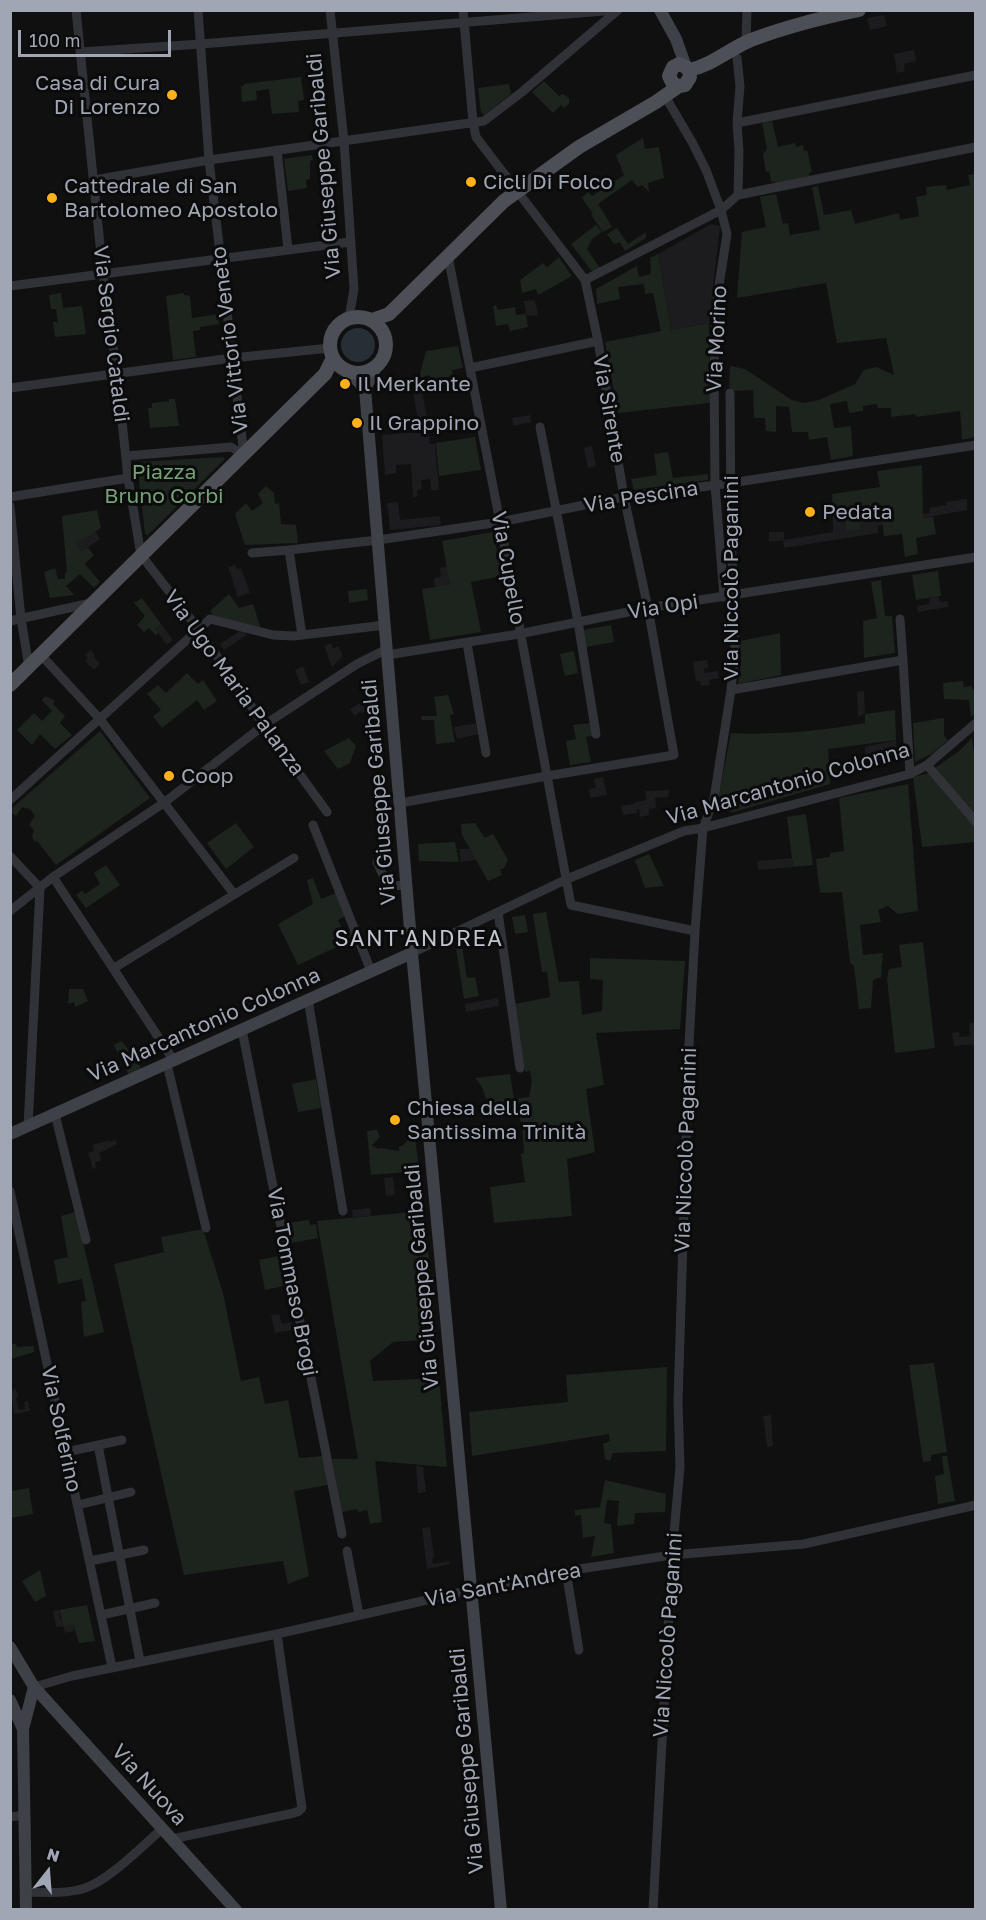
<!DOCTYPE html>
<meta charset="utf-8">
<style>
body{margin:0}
#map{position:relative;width:986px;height:1920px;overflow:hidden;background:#101011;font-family:"Golos Text",sans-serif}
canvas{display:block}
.frame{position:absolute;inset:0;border:12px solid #a0a6b4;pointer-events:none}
.north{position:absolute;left:18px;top:1842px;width:60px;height:60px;-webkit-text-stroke:4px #0b0b0c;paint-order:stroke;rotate:17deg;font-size:16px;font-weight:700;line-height:24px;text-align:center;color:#a0a6b4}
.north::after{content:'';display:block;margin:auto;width:21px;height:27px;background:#a0a6b4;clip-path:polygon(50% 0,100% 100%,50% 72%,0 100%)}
.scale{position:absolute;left:18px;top:30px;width:153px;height:27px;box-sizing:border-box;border:3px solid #a0a6b4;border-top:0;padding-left:8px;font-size:18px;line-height:21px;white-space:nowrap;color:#a0a6b4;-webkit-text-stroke:4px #0b0b0c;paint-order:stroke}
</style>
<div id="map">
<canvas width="986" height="1920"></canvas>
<div class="frame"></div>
<div class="north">N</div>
<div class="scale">100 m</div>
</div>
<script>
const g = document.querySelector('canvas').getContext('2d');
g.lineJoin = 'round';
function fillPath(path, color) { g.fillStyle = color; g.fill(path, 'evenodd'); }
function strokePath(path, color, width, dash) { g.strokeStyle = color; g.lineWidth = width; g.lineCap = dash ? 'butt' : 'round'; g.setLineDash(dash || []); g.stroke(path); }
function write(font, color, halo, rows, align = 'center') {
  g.font = font + ' "Golos Text",sans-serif'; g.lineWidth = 6; g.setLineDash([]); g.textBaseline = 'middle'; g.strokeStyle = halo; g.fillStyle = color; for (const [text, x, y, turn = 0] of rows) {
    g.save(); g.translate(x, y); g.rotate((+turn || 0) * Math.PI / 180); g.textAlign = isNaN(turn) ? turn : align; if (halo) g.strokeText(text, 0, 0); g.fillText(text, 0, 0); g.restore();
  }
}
fillPath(new Path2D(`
 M884 15 887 26 870 30 867 18Z
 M914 50 916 61 904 64 905 71 897 73 894 54Z
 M711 224 720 226 709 323 671 330 658 254Z
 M535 300 538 315 529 316 526 314 524 301Z
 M421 385 429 430 425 431H429L430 444H435L439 490H431L430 479 421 480 422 489 417 490V497H413L411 464 396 465V473L385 475 382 435 420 432 412 386Z
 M530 415 531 422 514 426 512 418Z
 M592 446 596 466 588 468 584 448Z
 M967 499V510L923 518V514L930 513 929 508 947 505 946 502Z
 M398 502 400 520 440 516 441 525 390 530 387 503Z
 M845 518 846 530 860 520 882 518 883 525 878 526V533L784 548 783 540 769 542V532H784V540L833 532V520Z
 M95 531 100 539 81 552 76 543Z
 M235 565 237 569 241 568 250 593 238 597 228 567Z
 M448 566 450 586 435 588 434 578 441 577 440 568Z
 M939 597 940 602 948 601V607L918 612 917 606 929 604 930 598Z
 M161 624 173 640 167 645 155 629Z
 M243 629 247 635 224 650 220 644Z
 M331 643 333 649 338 646 343 656 332 667 324 646Z
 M90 650 95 655 94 657 100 664 94 670 85 661 88 658 85 655Z
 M707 660 708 668H704V673L718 671 719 678 709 680 710 685 701 686 700 681H696L693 662Z
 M303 666 309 682 301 685 295 670Z
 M864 691 865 713 858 717 857 692Z
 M377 699 378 711 358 713 355 716 350 709 360 703V701Z
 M476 723 478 734 457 739 454 727Z
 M896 740 897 758 884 759 882 755 865 759V747Z
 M603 777 607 795 590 798 589 789 596 788 594 779Z
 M669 790 668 797 655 798 656 808 649 809V815L640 817 639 809H637V813L623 815 621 806 635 804V802L647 800 645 791Z
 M459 849H470L476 860 461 862Z
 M792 858 793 867 758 870 757 861Z
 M498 998 499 1006 466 1012 465 1004Z
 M969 1023H975V1044L954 1046 952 1033 959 1032 960 1037 970 1036Z
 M109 1140 110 1142 115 1140 117 1144 99 1153 101 1161 95 1162 96 1168 93 1169 88 1153 94 1151 92 1145Z
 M393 1177 395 1195 386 1196 384 1178Z
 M370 1208 371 1216 353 1217 352 1210Z
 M279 1314 282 1324 291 1322 293 1330 275 1333 271 1315Z
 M16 1389 18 1397 16 1398 19 1410 25 1409 24 1402 28 1401 30 1411 14 1414 11 1391Z
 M771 1415 773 1446 767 1447 763 1416Z
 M416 1466 423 1467 426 1492 418 1493Z
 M430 1527 434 1557H432L433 1564 449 1561 450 1564 427 1569 422 1528Z
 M59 1610 60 1619 73 1624 74 1631 65 1633 63 1626 56 1627 53 1611Z`), '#1c1c1e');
fillPath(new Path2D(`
 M301 77 304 100 298 101 299 112 272 114 269 89 256 91 257 100 242 102 241 86H244V84Z
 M544 81 559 96 563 94 569 98V104L564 108 561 105 553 113 532 92Z
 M509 84 511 94 484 115 481 112 478 88Z
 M772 121 778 147 795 143 796 147 803 145 804 151 807 150 812 172 809 173V176L777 183 771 181 769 171 766 172 763 154 767 149 762 123Z
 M643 138 645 149 659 147 664 178 648 183 649 192 642 185 638 187 632 180 598 204 612 227 603 232 591 215 593 214 582 198 588 192 592 196 624 175 616 155Z
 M312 155 313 160 310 161V179L306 180 307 188 288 191 284 159Z
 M975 174V437L962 440 960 411 916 417 915 414 891 417V408H878L877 404 863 406V411L849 413 847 401 830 404 834 428 851 426 853 456 831 460 827 437 809 440 808 432H792L789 407 776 406V432L766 431 765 418H754L753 390 735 391 729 387 730 366 745 369 792 400 803 403 819 400 855 384 864 370 876 367 894 375 886 338 837 343 826 283 737 298 742 232 766 227 760 197 776 194 783 224 788 223 790 235 820 230 812 187 818 186 824 215 851 210 855 224 899 213 900 220 919 216 916 197 927 195 926 187 946 185 947 190 970 185 968 175Z
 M596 225 602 232 592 239 587 249 600 268 593 273 571 244Z
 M617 228 628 244 646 232V238L625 251 620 242 614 244 607 234Z
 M658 254 671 330 709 323 710 403 618 413 605 342 661 331 653 293 645 294 644 284 618 287 620 299 597 304 596 289 637 266 639 277 651 274 650 258Z
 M559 257 572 276 538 295 536 289 522 293 520 280 543 263 547 267Z
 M61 293 63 308 82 306 86 334 55 337 53 322H58L56 309H51L49 295Z
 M183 293 184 295 190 296 192 318 219 314V324L200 327V330L193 331 196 357 173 360 166 296Z
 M496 305 498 310 515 307 516 315 526 314 528 327 510 331 508 324 496 326 493 306Z
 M458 346 463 368 452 370 453 376 431 380 430 375 419 378 426 351Z
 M169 399H175L179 426 150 428 148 408H152V403L169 401Z
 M475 437 481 470 439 476 436 443Z
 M668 452 673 478 708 474V480L634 490 631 479 657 475 654 454Z
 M223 457 225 459 148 535 145 534 137 462Z
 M922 465 923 518 933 517 936 534 916 538 918 554 905 557 902 534 884 536 882 518 860 520V529L846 531 845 518 833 520 832 494 880 487 877 471Z
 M266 486 274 493 275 504 279 503 281 524 296 525 298 543 245 545 235 514 246 503 252 511 263 503 258 494Z
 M97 510 101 528 76 543 81 551 88 548 94 555 85 564 100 582 94 588 80 574 66 586 74 595 50 598 44 572 55 568 58 579H65V573L67 572 62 516Z
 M493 532 502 576 471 582 481 632 430 640 422 589 450 585 442 541Z
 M938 571 941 596 916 600 912 575Z
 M881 580 885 616H892L895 653 864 658 863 621 877 618 871 582Z
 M367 589 368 600 349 603 348 591Z
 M229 594 239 608 253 604 261 629 214 617 210 611Z
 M142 598 161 624 155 629 158 633 156 635 149 628 144 632 137 625 145 616 134 603Z
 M611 625 614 642 586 647 583 630Z
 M780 633 781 675 738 684 741 662 740 641Z
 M574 651 578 673 565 676 560 654Z
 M187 673 198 684 203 680 217 701 204 710 197 700 162 728 153 716 161 710 147 694 158 685 166 693Z
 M963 681 964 687 972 686V689H975V714L971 717 969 700 944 699 943 683Z
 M448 695 454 714 450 715 455 742 436 744 434 720H422L421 716H437L434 697Z
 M45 696 55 701 53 704 65 716 60 723 72 735 55 749 40 734 32 745 17 730 34 713 42 721 52 711 42 700Z
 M895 710 896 740 828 749 830 784 734 812 722 811 717 805 731 733C776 735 821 731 865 723V714Z
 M944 718V736L948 740 933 753 915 762 913 723Z
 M590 723 593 736 586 737 591 762 570 765 566 741 576 739 573 725Z
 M100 731 150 798 56 865 37 841 35 842 32 837 34 830 29 825 35 816 30 809 22 807 16 816 11 812V809Z
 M349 738 356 746 350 763 338 769 324 751Z
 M972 738 975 762V819L935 768 959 751Z
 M929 773 975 824V842L922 847 913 777Z
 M908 784 918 911 898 914 888 906 878 910 881 922 860 925 863 955 883 953 881 977 873 980 871 1008 859 1009 854 966 850 963 842 892 820 893 816 859 830 857V853L844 851 839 798Z
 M806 814 813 865 793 867 787 817Z
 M236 823 254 847 226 869 207 843Z
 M475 823 485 838 493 834 508 860 504 868 500 870 502 875 488 881 462 835 461 824Z
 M455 842 459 862 419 861 418 844Z
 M649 854 664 886 645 888 635 860Z
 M106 865 120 885 86 908 76 895 82 891 85 894 100 884 94 873Z
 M313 878 321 899 336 893 345 916 338 920 344 933 352 930 354 939 298 965 278 924 313 904 307 880Z
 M546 912 559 982 579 981 582 1015 602 1011 603 980 590 979V958L685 961 680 1029 596 1033 604 1085 586 1089 595 1152 567 1159 572 1216 494 1223 490 1187 525 1182 521 1154 524 1153 522 1125 518 1113H511L510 1107 490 1110 482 1087 475 1078 510 1074 514 1099 529 1097C531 1088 533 1081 530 1071L525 1072 515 1004 550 997 547 972H542L533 914Z
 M525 915 528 932 515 934 512 917Z
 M461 939 467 978 475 977 479 996 464 999 455 942Z
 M923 942 935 1048 895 1053 887 979 889 969 902 967 899 945Z
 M69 989H83L88 1001 75 1007 74 1002 68 1004Z
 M122 1041 142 1069 129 1075 114 1045Z
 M316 1079 321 1108 298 1112 292 1084Z
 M414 1126 419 1171 371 1175 367 1131 377 1130 380 1137 372 1145 378 1149 381 1148 399 1151V1147C406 1145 412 1135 414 1126Z
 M424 1211 437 1339 393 1342 370 1361 373 1381 439 1378 447 1467 375 1461 382 1522 370 1524 367 1510 358 1512 357 1509 342 1512 332 1459H358L317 1221Z
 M76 1212 104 1332 84 1337 81 1302 86 1301 82 1279 58 1284 54 1260 68 1257 61 1216Z
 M309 1220 310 1225 316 1224 318 1238 291 1243 288 1223Z
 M203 1229 223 1293 241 1381 259 1377 265 1404 288 1400 299 1458 323 1456 328 1485 294 1491 309 1576 288 1584 283 1561 184 1575 114 1264 164 1252 161 1237Z
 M278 1256 284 1286 265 1290 259 1260Z
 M11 1344H16L17 1347 34 1346V1352L11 1359Z
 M934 1363 947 1452 931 1455V1461L923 1462 909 1365Z
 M667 1367 666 1451 613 1453 610 1461 605 1459 603 1444 610 1441 609 1434 472 1456 469 1412 568 1402 566 1375Z
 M942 1456H947L955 1501 938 1504 935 1476 944 1474Z
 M605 1480 666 1494 665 1512 635 1513 634 1524 617 1526 619 1501 607 1500 604 1523 611 1524 614 1553 591 1557 595 1536 583 1538 581 1515 575 1516V1510L600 1507Z
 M29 1488 33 1514 11 1518V1491Z
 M40 1570 46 1596 35 1602 22 1581Z
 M87 1605 95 1641 79 1643 73 1624 64 1626 59 1610Z`), '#1c241d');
fillPath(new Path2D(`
 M341 345a17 17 0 1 1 34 0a17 17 0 1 1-34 0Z`), '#262f36');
strokePath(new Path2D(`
 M76 10 103 274 117 374 128 478 141 555 199 630 264 725 327 812
 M198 10 209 160 244 455
 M330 10 344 141 354 289 349 318
 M746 42 747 10
 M80 52 201 44 616 10
 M665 96 692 142 706 170 721 210 727 234 716 305 714 372 715 485 724 597
 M737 123 976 75
 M277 150 288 249
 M94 180 209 160 484 121 522 92 618 10
 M738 195 976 147
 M448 256 500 522 571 905 695 931
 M585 280 721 210 738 195 739 151 737 123 740 86 737 58
 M10 286 350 242
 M470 368 598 341
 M10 388 232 358 330 348
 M540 427 578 622 596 734
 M126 456 231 447 244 455
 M10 497 128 478
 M10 506 21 619 29 667
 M252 553 289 550
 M900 619 903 660
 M10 621 91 603
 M302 635 289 550 378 540 500 522 624 497 731 483 976 445
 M467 643 486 753
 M41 655 99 718 234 894
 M387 655 519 634 648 608 976 557
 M731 690 903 660 910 774
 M927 765 976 822
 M10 800 210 619 273 635 294 636 385 625
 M400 803 547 776 674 755 648 608 624 497 598 341 585 280 476 137 473 122 463 10
 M313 825 371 971
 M10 856 40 888 28 1127
 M377 862 388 886 407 885
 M53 877 174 1061
 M10 911 53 877 165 802 264 725 357 664 387 649
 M498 912 520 1068
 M412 953 567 879 684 831 703 828 910 774 927 765 976 723
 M114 968 294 858
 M308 999 343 1211
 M242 1030 342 1534
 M167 1064 206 1228
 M55 1114 86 1240
 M10 1191 112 1667
 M98 1445 140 1661
 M66 1452 122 1440
 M78 1505 131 1492
 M347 1551 359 1615
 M90 1561 144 1550
 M566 1571 579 1650
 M101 1615 155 1603
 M34 1687 72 1676 277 1634 471 1590 566 1571 672 1555 804 1544 976 1505
 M10 1817 25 1815
 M172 1839 294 1813 299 1811 302 1808 277 1634
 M26 1892C43 1892 62 1894 78 1890 105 1885 141 1847 162 1829
 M653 1910 672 1555 680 1467 678 1402 689 1045 695 931 703 828 714 799 731 690 735 650 731 527 730 393`), '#313237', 9);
strokePath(new Path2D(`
 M660 10 676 39 686 67
 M376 367 365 389 412 953 501 1910
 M350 373 365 389
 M10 1134 412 953
 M10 1647 34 1687 236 1910
 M10 1700 23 1729
 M26 1910 23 1729 34 1687`), '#3e4147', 12);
strokePath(new Path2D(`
 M689 70C713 65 729 49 751 40 788 26 820 18 859 10
 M330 345a28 28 0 1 1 56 0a28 28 0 1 1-56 0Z
 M372 320 389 314 504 201 579 147 656 102 679 86 685 85 690 77 689 70 686 67 679 64 673 67 669 76 673 84 679 86
 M10 685 325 374 333 358`), '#4c4f56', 14);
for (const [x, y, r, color] of [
 [172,95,6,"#ffb01a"],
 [471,182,6,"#ffb01a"],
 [52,198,6,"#ffb01a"],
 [345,384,6,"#ffb01a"],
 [357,423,6,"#ffb01a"],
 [810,512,6,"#ffb01a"],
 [169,776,6,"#ffb01a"],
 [395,1120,6,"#ffb01a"]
]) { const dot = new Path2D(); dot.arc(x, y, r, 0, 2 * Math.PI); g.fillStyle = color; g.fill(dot); strokePath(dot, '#0b0b0c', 2); }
write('21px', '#a0a6b4', '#0b0b0c', [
 ["Casa di Cura",160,83,"right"],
 ["Di Lorenzo",160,107,"right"],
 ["Cicli Di Folco",483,182],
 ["Cattedrale di San",64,186],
 ["Bartolomeo Apostolo",64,210],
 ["Il Merkante",357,384],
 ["Il Grappino",369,423],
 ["Pedata",822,512],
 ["Coop",181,776],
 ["Chiesa della",407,1108],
 ["Santissima Trinità",407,1132]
], 'left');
write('21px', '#a0a6b4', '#0b0b0c', [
 ["Via Giuseppe Garibaldi",324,166,-95],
 ["Via Sergio Cataldi",111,334,83],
 ["Via Morino",717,339,-87],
 ["Via Vittorio Veneto",230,340,-97],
 ["Via Sirente",609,409,80],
 ["Via Pescina",641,497,-9],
 ["Via Cupello",508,568,80],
 ["Via Niccolò Paganini",731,578,-90],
 ["Via Opi",663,607,-9],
 ["Via Ugo Maria Palanza",234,683,54],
 ["Via Marcantonio Colonna",788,784,-16],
 ["Via Giuseppe Garibaldi",379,792,-95],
 ["Via Marcantonio Colonna",204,1025,-24],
 ["Via Niccolò Paganini",686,1150,-88],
 ["Via Giuseppe Garibaldi",422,1277,-95],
 ["Via Tommaso Brogi",292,1282,79],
 ["Via Solferino",61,1429,78],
 ["Via Sant'Andrea",503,1585,-11],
 ["Via Niccolò Paganini",668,1635,-86],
 ["Via Giuseppe Garibaldi",467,1761,-95],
 ["Via Nuova",149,1785,48]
]);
write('21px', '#75a177', '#0b0b0c', [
 ["Piazza",164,472],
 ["Bruno Corbi",164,496]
]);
g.letterSpacing = '1.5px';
write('22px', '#c1c5cf', '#0b0b0c', [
 ["SANT'ANDREA",419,939]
]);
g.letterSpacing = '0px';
</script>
